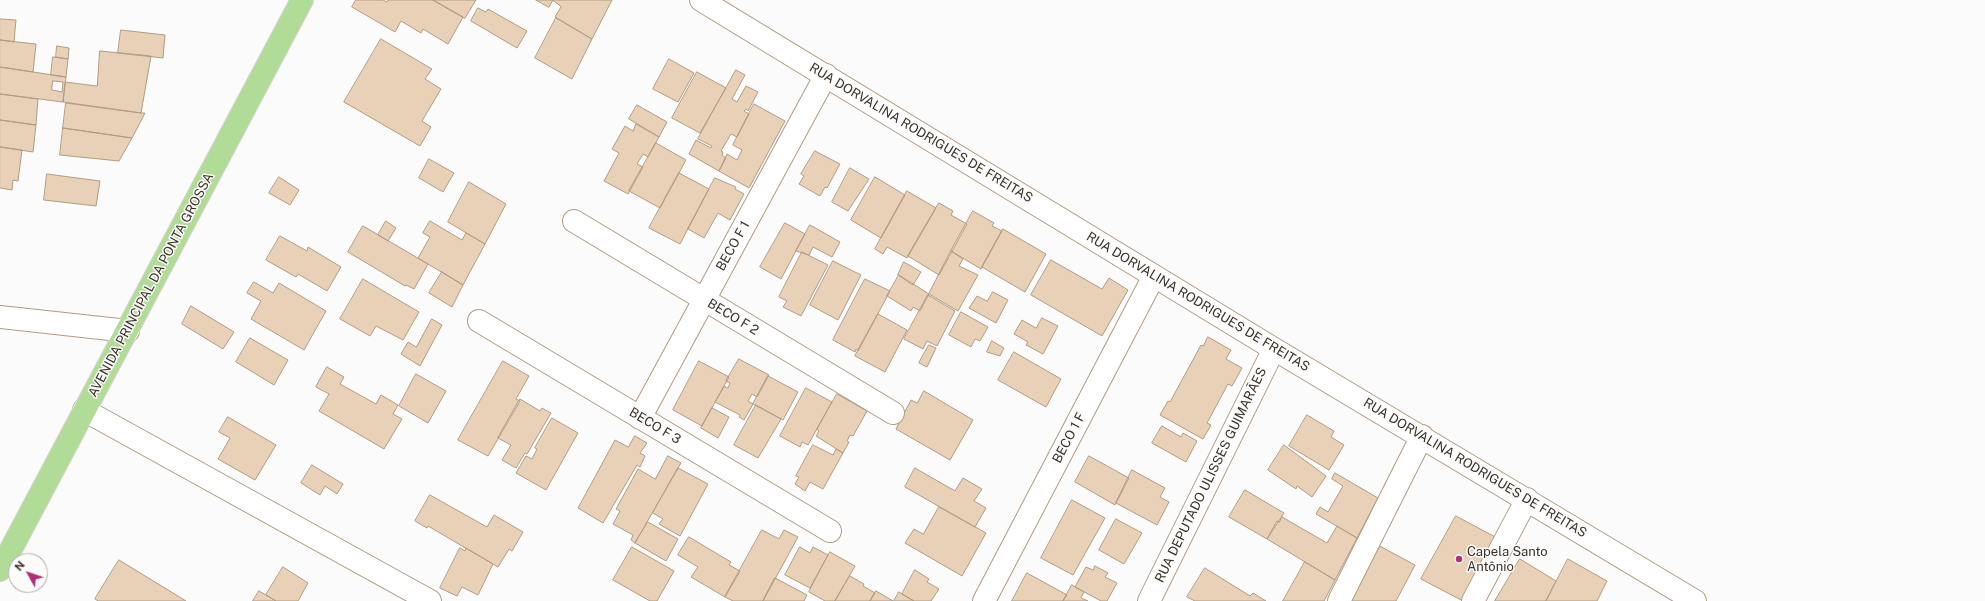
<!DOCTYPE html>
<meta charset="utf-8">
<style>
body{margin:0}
#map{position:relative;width:1985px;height:601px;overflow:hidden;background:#fbfbfb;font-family:"Public Sans",sans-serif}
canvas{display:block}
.north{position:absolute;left:8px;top:553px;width:40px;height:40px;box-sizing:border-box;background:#fbfbfb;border:1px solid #aeaba7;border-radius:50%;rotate:310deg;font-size:11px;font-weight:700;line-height:16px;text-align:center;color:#3b3228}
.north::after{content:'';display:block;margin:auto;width:14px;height:18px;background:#b12f78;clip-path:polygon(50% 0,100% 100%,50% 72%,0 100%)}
</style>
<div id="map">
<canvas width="1985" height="601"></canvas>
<div class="north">N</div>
</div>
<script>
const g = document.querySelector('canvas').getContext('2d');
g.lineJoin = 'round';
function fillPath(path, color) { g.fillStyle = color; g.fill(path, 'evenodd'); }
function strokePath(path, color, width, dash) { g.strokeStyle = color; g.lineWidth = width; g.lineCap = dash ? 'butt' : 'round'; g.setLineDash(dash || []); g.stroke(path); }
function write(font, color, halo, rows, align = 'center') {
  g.font = font + ' "Public Sans",sans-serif'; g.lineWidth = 3; g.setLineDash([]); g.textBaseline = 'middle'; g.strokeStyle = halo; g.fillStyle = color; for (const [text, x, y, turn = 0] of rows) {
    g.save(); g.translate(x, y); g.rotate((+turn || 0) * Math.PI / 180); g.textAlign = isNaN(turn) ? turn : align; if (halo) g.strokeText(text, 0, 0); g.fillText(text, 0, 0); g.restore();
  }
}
const building = new Path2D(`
 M356 0H383L387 2 388 0H433L463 17 448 44 423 29 421 33 401 21 395 32 352 7Z
 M433 0H476L465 18Z
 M536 0H553L549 7Z
 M553 0H612L592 39 555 17 561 7Z
 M478 8 486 12 488 9 527 31 517 48 471 21Z
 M556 18 592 39 572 79 535 58Z
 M0 19 16 20 14 42 0 40Z
 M121 30 165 35 163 58 118 53Z
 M381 39 432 69 425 79 441 89 422 121 431 127 420 146 344 102Z
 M0 40 36 44 33 72 0 67Z
 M57 46 69 48 68 59 56 57Z
 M100 51 151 56 141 113 63 102 65 82 97 86Z
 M53 57 68 59 66 77 51 75Z
 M669 59 694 73 678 102 653 89Z
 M0 67 66 77 63 102 0 94ZM53 81 63 82 62 92 52 90Z
 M736 70 745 75 732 99 737 102 746 86 758 92 748 111 746 109 744 111 749 114 737 137 731 134 721 151 723 152 722 155 726 158 719 171 689 154 696 140 711 148 712 146 698 139Z
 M697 72 726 88 700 133 672 118Z
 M0 94 38 99 36 125 0 120Z
 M66 103 141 113H145L132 138 63 128Z
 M754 104 785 121 749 188 719 171 727 154 737 160 742 150 733 145Z
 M637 105 667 122 659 137 629 119Z
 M0 120 36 125 33 152 0 147Z
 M636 124 659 137 648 157 643 154 637 164 643 167 628 194 604 181 619 153 612 149 625 126 633 131Z
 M63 128 132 138 119 161 60 155Z
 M656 143 686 160 660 208 629 191Z
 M0 147 22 150 18 181 13 180 12 190 0 188Z
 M815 151 840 164 827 188 825 187 820 196 799 184 804 176 801 174Z
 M429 159 454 173 443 192 419 178Z
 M850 168 869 179 848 211 832 202Z
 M679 173 709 189 680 244 649 228Z
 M47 174 100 181 96 206 44 200Z
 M279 177 299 190 290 205 269 193Z
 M875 177 905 195 881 238 851 220Z
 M715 178 736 187 735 189 744 194 730 220 718 213 704 238 688 229Z
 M469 182 506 204 485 244 448 222Z
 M907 191 936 208 907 258 887 247 883 254 875 249Z
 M939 203 953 211 951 215 967 224 939 275 908 256Z
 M973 211 994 223 992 226 1002 231 981 269 951 251Z
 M386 221 396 228 388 241 378 235Z
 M430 221 462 240 466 233 485 244 463 285 418 258 430 237 423 233Z
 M785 223 805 234 781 279 760 267Z
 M810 225 840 242 832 257 813 247 809 255 796 251Z
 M363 226 428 264 414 289 406 285 405 286 348 252Z
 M1003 229 1046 254 1025 292 982 267Z
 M280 236 307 251 308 247 341 267 327 291 298 274 296 277 266 260Z
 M951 251 963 259 959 266 978 275 958 311 929 294Z
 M802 252 828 265 801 316 783 307 787 301 779 297Z
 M1051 260 1102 289 1109 278 1128 290 1102 336 1031 295Z
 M833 261 861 275 838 320 810 305Z
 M904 262 921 272 913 285 898 275Z
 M442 272 463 285 452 307 429 293Z
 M899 275 929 294 920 311 913 307 911 311 887 296Z
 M363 279 419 312 403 340 376 326 370 336 340 319Z
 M865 279 890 291 858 351 856 349 855 352 833 340Z
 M254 282 273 293 279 283 326 311 304 350 251 319 261 301 247 293Z
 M993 292 1008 300 996 323 969 308 977 296 987 301Z
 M928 295 955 311 937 346 927 341 923 349 904 339Z
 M191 306 234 332 223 349 182 324Z
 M961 312 988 327 980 341 975 339 971 347 949 335Z
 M878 314 907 330 885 372 855 356Z
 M1042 318 1058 326 1043 354 1026 345 1028 342 1014 334 1022 320 1036 328Z
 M432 319 442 325 420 366 401 354 408 342 416 347Z
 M1208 337 1231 350 1226 359 1242 368 1232 386 1228 384 1207 423 1211 425 1203 439 1160 415 1168 401 1170 402 1201 345 1203 346Z
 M250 338 288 360 274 385 236 362Z
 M992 341 1004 348 1000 356 987 352Z
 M929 345 936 348 927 367 919 363Z
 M1014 352 1061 379 1046 407 998 380Z
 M739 359 769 375 757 397 752 394 748 401 753 404 744 420 739 417 740 415 715 402 724 386 728 388 730 383 726 381Z
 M503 361 529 376 516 399 520 401 488 456 458 440Z
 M699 361 729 377 702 426 673 410Z
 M327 367 344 377 340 384 376 404 381 395 398 405 393 414 402 419 384 449 319 411 329 394 316 387Z
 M416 374 446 391 428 423 399 406Z
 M768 376 798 392 783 420 753 404Z
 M806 388 832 402 808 445 802 442 800 447 780 436Z
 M924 391 973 420 950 460 896 429 911 400 917 403Z
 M837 394 867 411 853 436 850 435 847 441 849 442 843 453 816 436 819 431 817 429Z
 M520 399 540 411 542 408 551 413 527 454 525 453 516 468 502 460 511 445 498 438Z
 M756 405 781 419 758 458 734 445Z
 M712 408 729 417 718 438 701 428Z
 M1307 415 1334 431 1331 437 1344 445 1329 470 1289 446Z
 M228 417 276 445 255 480 218 459 230 438 219 432Z
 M552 418 578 433 546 490 516 473 526 456 532 459 537 449 535 448Z
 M1162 426 1181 437 1183 433 1197 441 1186 462 1152 443Z
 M635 436 647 443 640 453 645 456 640 467 637 465 603 523 578 508 615 440 628 447Z
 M813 445 833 455 836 449 843 453 823 489 810 482 805 491 795 484 799 477 796 476Z
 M1284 445 1326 476 1312 497 1297 486 1296 489 1268 470Z
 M668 456 681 463 635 543 631 540 633 535 613 524 620 511 616 509 638 469 655 479Z
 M1089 456 1129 478 1115 505 1075 482Z
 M312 465 343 484 337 494 325 486 320 495 301 483Z
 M678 468 708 484 680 536 659 524 663 519 653 513Z
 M915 468 955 491 963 478 982 489 974 501 986 508 975 527 905 487Z
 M1132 470 1165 488 1160 497 1169 502 1157 525 1116 503Z
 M1335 473 1378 498 1357 538 1316 514 1320 507 1328 512 1343 486 1332 479Z
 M1245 490 1284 513 1267 539 1229 517Z
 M430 495 487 527 494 515 523 532 512 551 509 549 498 567 428 526 427 528 415 521Z
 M1072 500 1105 518 1073 575 1041 558Z
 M939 507 986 533 962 576 905 543 914 529 923 534Z
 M1456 516 1497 538 1463 601 1421 579Z
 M1282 517 1327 543 1337 526 1357 538 1335 580 1267 539 1277 521 1279 522Z
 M1116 519 1142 533 1124 564 1099 550Z
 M648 522 678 539 666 561 635 543Z
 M762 530 779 539 784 530 798 537 763 601H733L725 597Z
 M689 537 731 562 729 565 740 571 725 597 691 577 698 567 678 555Z
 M1376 544 1415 565 1396 601H1351L1362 580 1358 578Z
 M632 547 674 571 657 601H650L613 580Z
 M800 547 810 553 813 547 828 555 810 588 785 575Z
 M460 548 465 551 466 548 493 564 478 595 462 587 457 596 440 588Z
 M830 552 855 566 835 601H825L809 592Z
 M1520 559 1556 581 1546 601H1495Z
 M1568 559 1607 581 1597 601H1546Z
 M119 560 186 601H98L95 599Z
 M1305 562 1335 580 1324 601H1283Z
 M1095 566 1108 573 1105 577 1117 583 1107 601H1101L1075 587 1086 567 1093 570Z
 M283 567 308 583 298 601H276L266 595Z
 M1205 568 1250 596 1253 593 1266 601H1195L1187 597Z
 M915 570 929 579 927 582 939 589 931 601H914L902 594Z
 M1027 573 1067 595 1063 601H1012Z
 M850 576 864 584 863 586 875 593 870 601H835Z
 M775 578 807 595 804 601H763Z
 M1072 585 1084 592 1081 598 1088 601H1063Z
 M259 591 266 595 276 601H253Z
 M876 591 893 601H870Z
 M899 592 902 594 914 601H894Z`);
fillPath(building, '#e8d1b7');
strokePath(building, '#b19b82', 1);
const minor = new Path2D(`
 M701 0 1274 349 1695 601
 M574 221 893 413
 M0 317 128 331
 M479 321 830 531
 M84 410 430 601
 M640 418 826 75
 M984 601 1154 276
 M1149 601 1274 349
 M1339 601 1422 436
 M1473 601 1527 499`);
const major = new Path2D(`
 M0 570 302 0`);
strokePath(minor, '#b19b82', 24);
strokePath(major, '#d8d6d4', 24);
strokePath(minor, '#fff', 22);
strokePath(major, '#b1dc98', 22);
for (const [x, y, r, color] of [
 [1459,559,4,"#b12f78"]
]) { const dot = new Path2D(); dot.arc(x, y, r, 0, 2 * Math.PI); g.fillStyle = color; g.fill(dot); strokePath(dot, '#fbfbfb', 1.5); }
write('13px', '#3b3228', '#fbfbfb', [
 ["RUA DORVALINA RODRIGUES DE FREITAS",921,133,31],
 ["BECO F 1",733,246,-61],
 ["AVENIDA PRINCIPAL DA PONTA GROSSA",151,285,-62],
 ["RUA DORVALINA RODRIGUES DE FREITAS",1198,302,31],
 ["BECO F 2",733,317,31],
 ["BECO F 3",655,426,31],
 ["BECO 1 F",1069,438,-62],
 ["RUA DORVALINA RODRIGUES DE FREITAS",1475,468,31],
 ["RUA DEPUTADO ULISSES GUIMARÃES",1211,475,-64]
]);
write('13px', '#3b3228', '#fbfbfb', [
 ["Capela Santo",1467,552],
 ["Antônio",1467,567]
], 'left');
</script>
